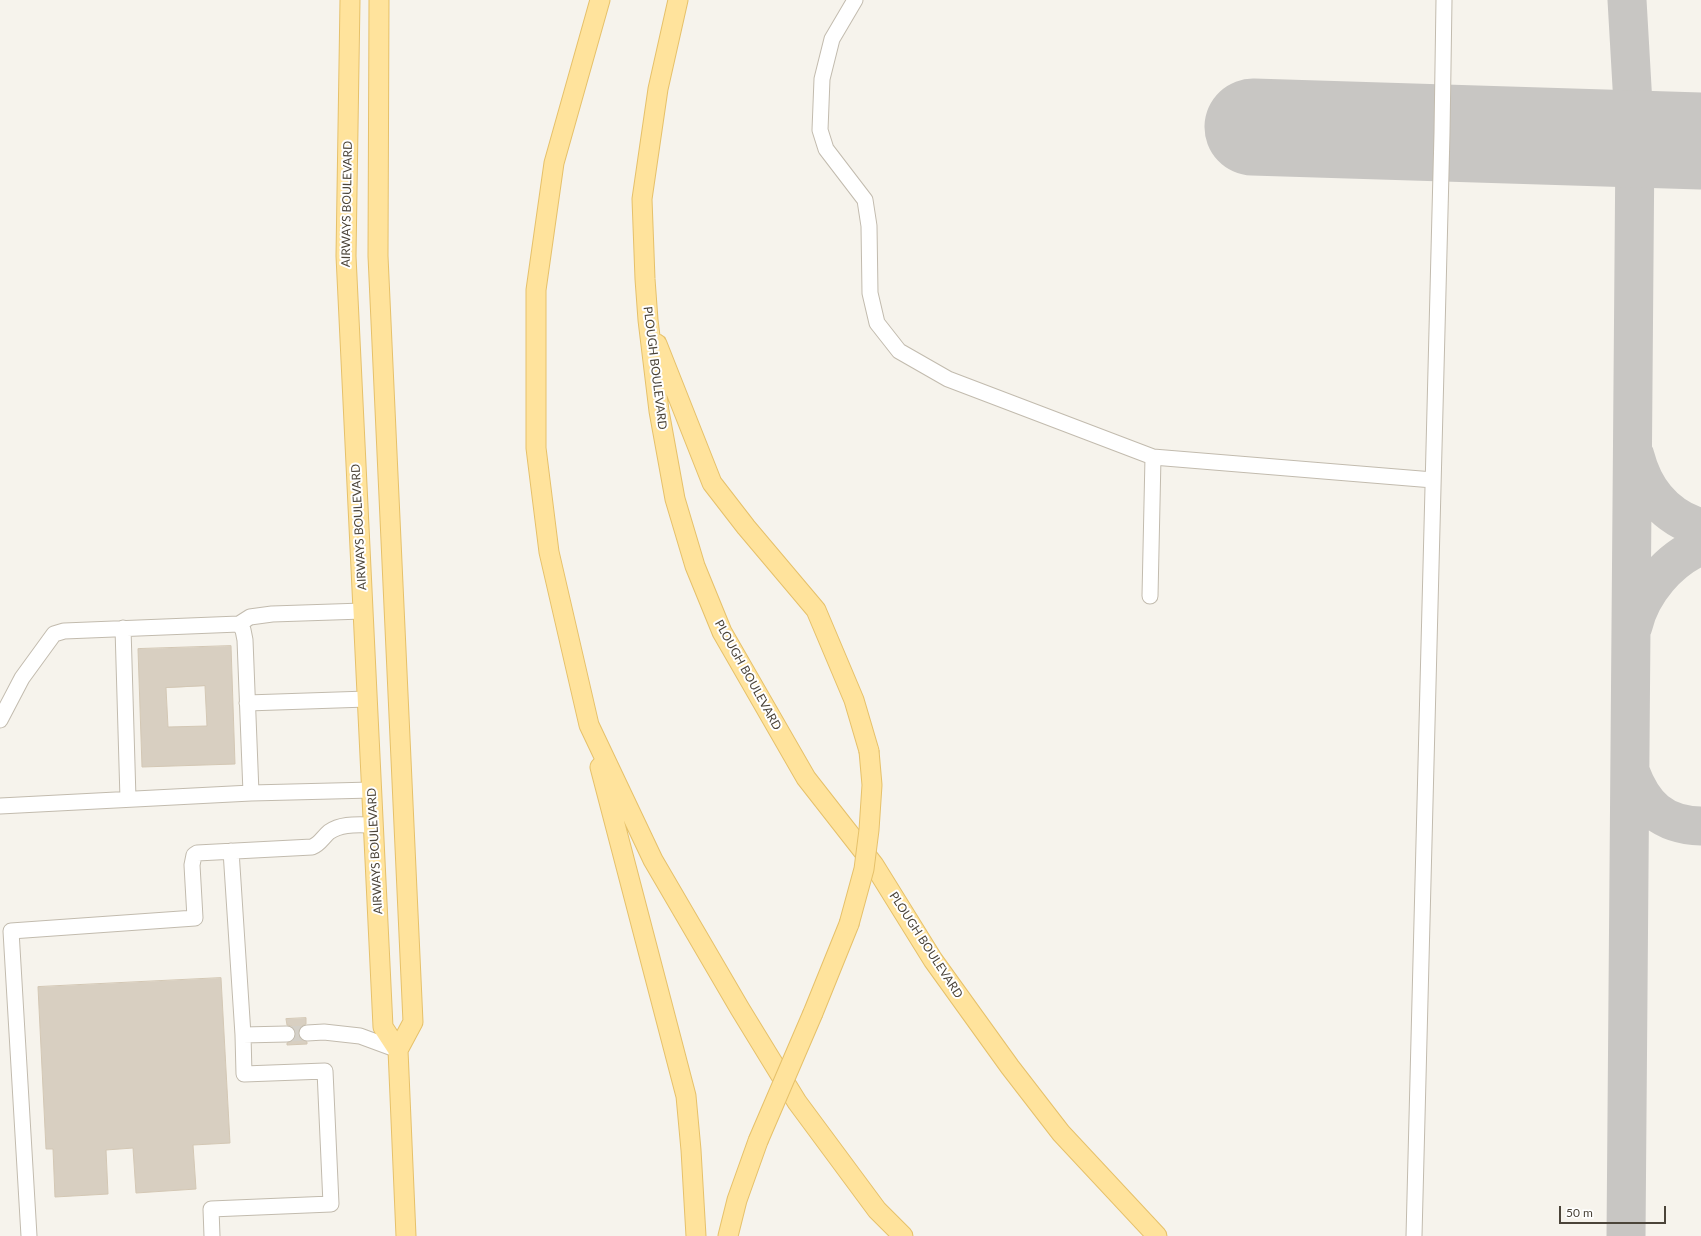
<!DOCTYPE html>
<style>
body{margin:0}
#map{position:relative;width:1701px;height:1236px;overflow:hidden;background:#f6f3ec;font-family:Lato,sans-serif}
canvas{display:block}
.scale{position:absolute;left:1559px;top:1206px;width:107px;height:18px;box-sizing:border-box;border:2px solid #4b4439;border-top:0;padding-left:5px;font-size:12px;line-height:14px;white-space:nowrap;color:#4b4439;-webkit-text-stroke:3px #fff;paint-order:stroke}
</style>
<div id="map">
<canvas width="1701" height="1236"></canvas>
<div class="scale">50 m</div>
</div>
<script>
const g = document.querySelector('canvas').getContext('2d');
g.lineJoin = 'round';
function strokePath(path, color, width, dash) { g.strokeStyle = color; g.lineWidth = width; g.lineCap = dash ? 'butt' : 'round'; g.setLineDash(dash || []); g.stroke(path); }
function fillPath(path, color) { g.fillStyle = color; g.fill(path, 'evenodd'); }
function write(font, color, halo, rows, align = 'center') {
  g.font = font + ' Lato,sans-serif'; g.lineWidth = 4; g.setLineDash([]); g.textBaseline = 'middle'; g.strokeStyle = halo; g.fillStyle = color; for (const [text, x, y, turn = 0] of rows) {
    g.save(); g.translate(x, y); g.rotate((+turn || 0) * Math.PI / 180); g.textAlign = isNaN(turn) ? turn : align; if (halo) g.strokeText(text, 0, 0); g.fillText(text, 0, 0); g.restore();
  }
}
strokePath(new Path2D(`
 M1635 456C1644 491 1666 517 1701 528
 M1633 626C1641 592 1669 559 1701 546
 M1630 771C1643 806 1662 825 1701 826
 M1626 1236 1635 139 1627 0`), '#c8c6c3', 39);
strokePath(new Path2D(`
 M1253 127 1701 141`), '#c8c6c3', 97);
const building = new Path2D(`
 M231 646 235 764 142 767 138 649ZM205 686 207 726 168 727 166 688Z
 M221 978 230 1143 193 1145 196 1189 136 1193 133 1148 106 1150 108 1194 55 1197 53 1149H46L38 987Z
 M306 1018V1024L302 1026 298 1033 300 1038 307 1042V1044L287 1045V1043L295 1039 296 1033 292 1026 287 1025 286 1019Z`);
fillPath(building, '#d8cfc1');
strokePath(building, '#d3c7b4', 1);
strokePath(new Path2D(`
 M287 1034 307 1033`), '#d4d0c8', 15, [15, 8]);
const minor = new Path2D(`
 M855 0 832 39 822 79 820 130 826 149 865 200 869 226 870 293 877 323 899 351 948 379 1153 457 1433 480
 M1150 596 1153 457
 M239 624 250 617 272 614 363 611
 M123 628 128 799
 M247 703 367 699
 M0 720 22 678 54 634 64 631 239 624 243 630 245 640 251 793
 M0 806 251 793 372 790
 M231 851 243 1035
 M307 1033 324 1032 360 1036 398 1050
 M29 1236 11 931 195 918 192 865 194 855 197 853 312 847C320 844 323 837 329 832 342 823 358 825 373 825
 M212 1236 211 1209 331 1204 325 1071 244 1074 243 1035 287 1034
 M1414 1236 1442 133 1444 0`);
const major = new Path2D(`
 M350 0 346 256 383 1027 398 1050
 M379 0 378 256 413 1022 398 1050 406 1236
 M600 0 554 163 536 290V448L549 552 589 725 653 860 740 1009 797 1102 877 1210 903 1236
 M678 0 658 89 642 199 645 279 648 320 659 411 675 499 695 566 722 632 806 778 874 865 933 960 1010 1067 1061 1133 1157 1236
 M657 344 712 483 746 527 816 610 854 700 869 751
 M600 767 686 1096 691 1150 696 1236
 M813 1013 849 924
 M728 1236 737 1200 758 1141`);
strokePath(minor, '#c2bbae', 17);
strokePath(major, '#e6c16a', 21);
strokePath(minor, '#fff', 15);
strokePath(major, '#ffe39c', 19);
const majorBridge = new Path2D(`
 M849 924 864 869 869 830 872 785 869 751
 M758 1141 813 1013`);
strokePath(majorBridge, '#e6c16a', 21, []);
strokePath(majorBridge, '#ffe39c', 19);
write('12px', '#4b4439', '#fff', [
 ["AIRWAYS BOULEVARD",347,204,-89],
 ["PLOUGH BOULEVARD",655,368,83],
 ["AIRWAYS BOULEVARD",359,527,-93],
 ["PLOUGH BOULEVARD",748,675,61],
 ["AIRWAYS BOULEVARD",375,851,-93],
 ["PLOUGH BOULEVARD",926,945,57]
]);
</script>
